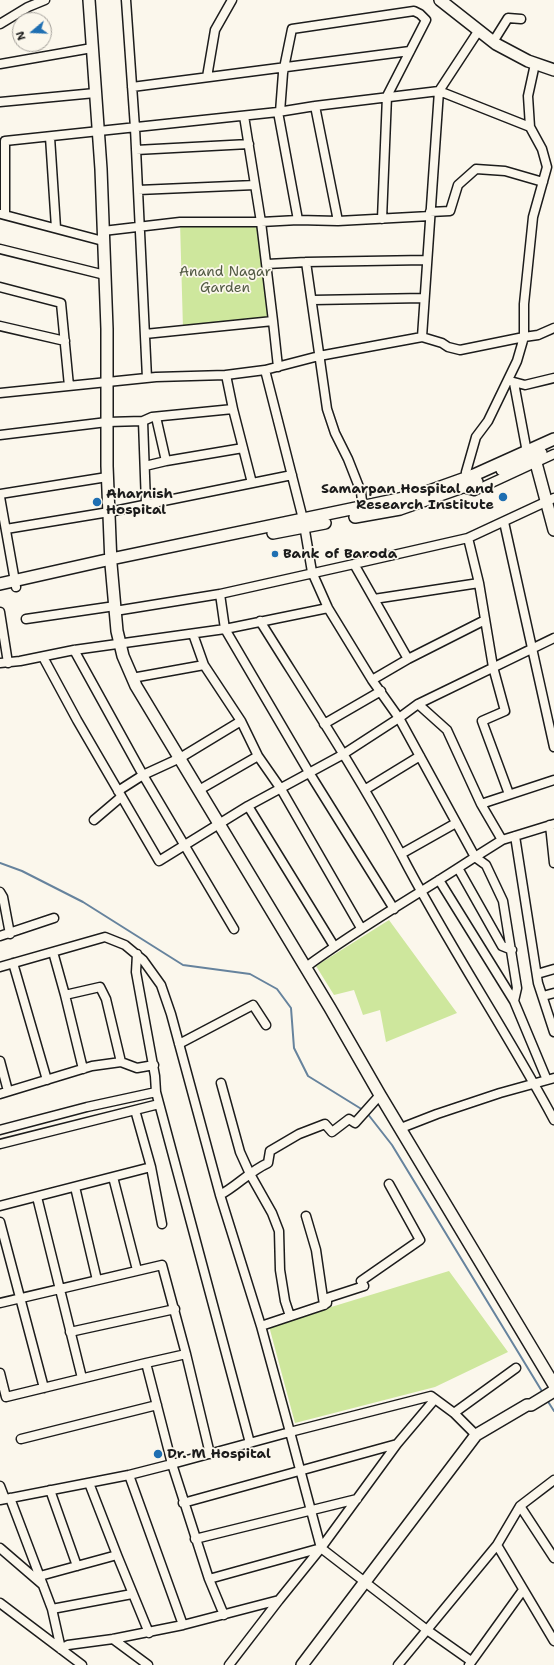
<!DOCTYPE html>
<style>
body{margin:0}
#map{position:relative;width:554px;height:1665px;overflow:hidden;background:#fbf7ec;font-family:"Shantell Sans",sans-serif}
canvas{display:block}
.north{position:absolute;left:12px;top:12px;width:40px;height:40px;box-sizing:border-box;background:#fbf7ec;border:1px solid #a29f99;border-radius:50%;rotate:251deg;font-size:11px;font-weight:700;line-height:16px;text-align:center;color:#1c1c1c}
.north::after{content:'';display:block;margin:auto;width:14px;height:18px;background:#1f6fb2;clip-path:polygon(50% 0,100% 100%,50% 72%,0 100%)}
</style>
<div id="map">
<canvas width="554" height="1665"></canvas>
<div class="north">N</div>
</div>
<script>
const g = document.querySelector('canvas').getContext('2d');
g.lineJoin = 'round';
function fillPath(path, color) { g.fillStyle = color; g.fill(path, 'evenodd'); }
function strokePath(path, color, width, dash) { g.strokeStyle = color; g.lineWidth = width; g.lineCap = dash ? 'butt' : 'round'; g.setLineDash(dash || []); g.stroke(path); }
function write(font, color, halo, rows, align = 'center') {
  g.font = font + ' "Shantell Sans",sans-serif'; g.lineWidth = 3.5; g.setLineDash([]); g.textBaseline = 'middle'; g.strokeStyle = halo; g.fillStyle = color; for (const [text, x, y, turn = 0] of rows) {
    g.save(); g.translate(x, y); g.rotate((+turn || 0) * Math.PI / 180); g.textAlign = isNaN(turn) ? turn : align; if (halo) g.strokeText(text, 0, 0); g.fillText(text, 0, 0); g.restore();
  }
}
fillPath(new Path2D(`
 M180 222H261L273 321 183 329Z
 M389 920 457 1013 386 1042 380 1010 363 1015 354 990 334 995 316 966Z
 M449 1271 508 1352 435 1387 295 1423 269 1326Z`), '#cee79d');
strokePath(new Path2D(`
 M0 863 22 871 83 902 183 965 250 974 277 989 291 1008 294 1048 308 1076 363 1110
 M367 1113 392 1145 543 1393
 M547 1400 554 1411`), '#66839d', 2);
const street = new Path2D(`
 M126 0 135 128 147 378
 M0 24 28 7 45 0
 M479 30 439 91 530 127 528 96 535 64
 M493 42 508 18 521 19
 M0 64 92 48
 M207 77 215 30 232 0
 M132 87 410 51
 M0 102 95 93
 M278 112 298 220 338 221
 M280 112 283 73 292 29 414 11 420 14 426 20 387 96 382 219
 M244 116 261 222 298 220
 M50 137 56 228
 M136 150 249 144
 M138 190 255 185
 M430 212 450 211 458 185 476 169 505 171 543 182
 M1 214 103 241
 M5 215V141L278 112 315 106
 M430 216 338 221 315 106 439 91 422 337 319 356 265 370 303 519 312 572 328 608 372 680 399 718 418 704 554 638
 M103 231 180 222H261L273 321 145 334
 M0 249 105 275
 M267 264 306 262
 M0 287 61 303 69 386
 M313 300 424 298
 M273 321 278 367
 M0 326 65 341
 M422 337 442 343 448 347 460 350 524 337V304L533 217 547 167 542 149 530 127
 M226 375 233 409 252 483
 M510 381 525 385 554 378
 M514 383 526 447
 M0 393 156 377 226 375 265 370
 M156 417 166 461 243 448
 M143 421 152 417 233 409
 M0 435 107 422 143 421 146 504
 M145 466 166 461
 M466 472 476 437 488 421 517 361 524 337 538 335 554 328
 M463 488 474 491 554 454
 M0 494 107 477
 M0 497 16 587
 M363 511 361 492 348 459 335 433 327 409 306 262 426 260
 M504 522 554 747
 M6 529 109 512 292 475
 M468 538 479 583 493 667 505 711 482 721 509 794
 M354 564 468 538 554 498
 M374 599 479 583
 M328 608 225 629 310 774 394 909
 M115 611 220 594
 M0 612 8 663
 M26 619 115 606
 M260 621C308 698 358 774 401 854L456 823
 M74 650 143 775 234 929
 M43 657 77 720 159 861 248 806 342 755 399 718 475 857C419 894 360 927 306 967
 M0 663 20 661 74 650 225 629 220 594 354 564 408 659
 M204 665 241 721
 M132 678 204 665 193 634
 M372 680 408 659 485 620
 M418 704 447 730 481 804 554 780
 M324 724 381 691
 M366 789 420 756
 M199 790 258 756
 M118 791 143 775 180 758 241 721 258 756 281 789 361 928
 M481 804 502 840
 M248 806 334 946
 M94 820 121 797
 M550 825 554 863
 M515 836 538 983 554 1032
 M401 854C448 945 506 1030 554 1120
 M458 868 502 946 512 950
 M439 880 514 1001 517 988 503 901 486 865 475 857 502 840 554 824
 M0 892 3 897 10 934
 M0 936 54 918
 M53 952 65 995
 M137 954 136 972 155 1076 156 1092 250 1443
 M13 963 47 1080
 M0 967 105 937 125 945 143 960 161 985 171 1014 220 1195 261 1326 290 1432 172 1464 209 1579 321 1548 290 1432 431 1396 454 1413 476 1435
 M537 974 554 969
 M543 996 554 993
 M514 1001 547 1080
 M179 1044 253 1005 266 1025
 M0 1061 8 1091
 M83 1069 65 995 100 987 106 999 121 1062
 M221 1083 240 1152 250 1174 272 1213 279 1231 280 1270 285 1301 290 1316
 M0 1094 92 1066 121 1062 137 1068 154 1065
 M401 1128 437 1114 500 1093 554 1078
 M0 1130 87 1107 156 1092
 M0 1144 159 1104
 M151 1167 162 1224
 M113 1177 137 1270
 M75 1187 97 1280
 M220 1195C237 1186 250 1171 268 1163L270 1151 299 1134 325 1124 332 1132 349 1119 355 1123 380 1095
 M37 1197 82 1378
 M0 1206 151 1167 135 1110
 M306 1216 316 1250 324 1305
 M0 1222 44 1388
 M0 1303 162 1265 186 1354 146 1363 172 1464 129 1475 0 1500
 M261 1326 324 1305 327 1303V1298L364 1286 361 1281 420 1240 389 1184
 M70 1332 175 1309
 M186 1354 210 1454
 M0 1373 6 1397 146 1363
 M454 1413 516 1368
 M21 1439 157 1405
 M397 1444 435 1399
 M129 1475 183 1625
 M554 1480 520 1506 497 1545 554 1641
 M0 1486 5 1499
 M50 1490 77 1566
 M10 1498 52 1609 61 1649 68 1645 113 1639 183 1625 279 1600 321 1548 397 1444 183 1503
 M520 1506 554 1558
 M195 1539 357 1499
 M0 1548 43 1585
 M321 1548 365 1582
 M117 1555 149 1633
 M40 1576 117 1555 89 1483
 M209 1579 224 1615
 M370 1586 427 1630 471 1661
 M0 1603 82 1665
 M52 1609 132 1594
 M113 1639 148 1665
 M229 1665 279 1600
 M398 1665 497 1545
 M469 1665 523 1590`);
const secondary = new Path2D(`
 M89 0 101 169 107 329V466L111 564 117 631 123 656 136 686 330 1008 380 1095 554 1385
 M440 0 496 44 528 61 554 70
 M536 463 554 530
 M502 470 541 453
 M355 517 400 509 477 482
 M273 533 325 523
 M0 584 111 559 418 495 474 475 554 439
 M302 1665 476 1435 527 1405H531L554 1391`);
strokePath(street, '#1c1c1c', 11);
strokePath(secondary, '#1c1c1c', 14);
strokePath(street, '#fbf7ec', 8);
strokePath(secondary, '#fbf7ec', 11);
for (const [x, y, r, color] of [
 [503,497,5,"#1f6fb2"],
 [97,502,5,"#1f6fb2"],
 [275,554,4,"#1f6fb2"],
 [158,1454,5,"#1f6fb2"]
]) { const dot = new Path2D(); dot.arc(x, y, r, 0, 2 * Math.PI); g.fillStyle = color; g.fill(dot); strokePath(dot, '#fbf7ec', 1.5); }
write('14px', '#515943', '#fbf7ec', [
 ["Anand Nagar",225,272],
 ["Garden",225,288]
]);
write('bold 14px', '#1c1c1c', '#fbf7ec', [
 ["Samarpan Hospital and",494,489,"right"],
 ["Research Institute",494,505,"right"],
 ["Aharnish",106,494],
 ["Hospital",106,510],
 ["Bank of Baroda",283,554],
 ["Dr. M Hospital",167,1454]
], 'left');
</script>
